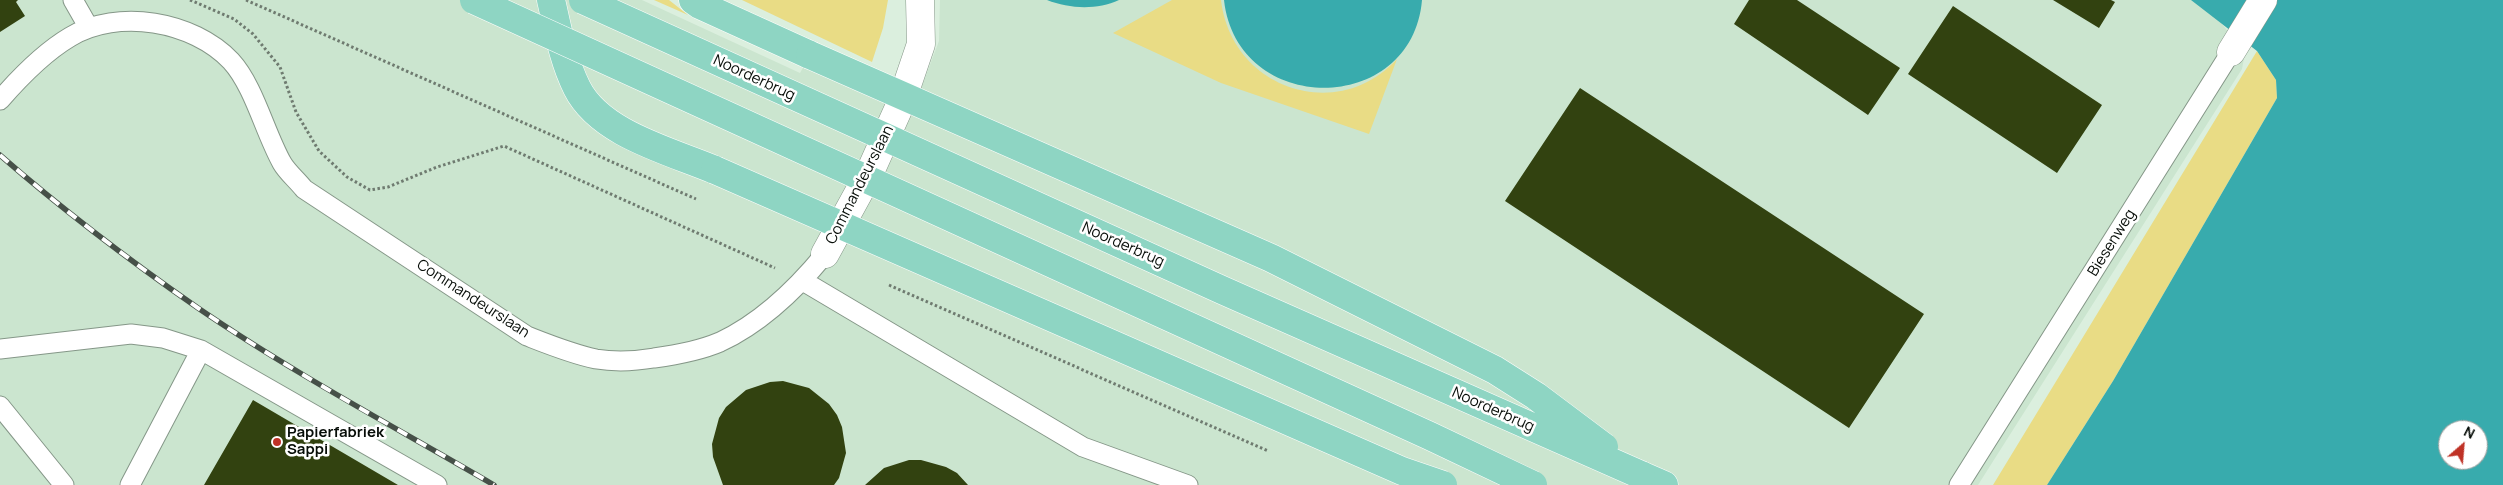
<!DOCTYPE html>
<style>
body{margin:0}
#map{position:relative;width:2503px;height:485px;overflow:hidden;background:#dbefde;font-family:Manrope,sans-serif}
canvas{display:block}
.north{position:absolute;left:2438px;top:420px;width:50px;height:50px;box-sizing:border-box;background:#fff;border:1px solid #9c9e9c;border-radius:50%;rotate:27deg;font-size:14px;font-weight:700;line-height:20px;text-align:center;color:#070d08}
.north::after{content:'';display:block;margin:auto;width:18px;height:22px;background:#bf3226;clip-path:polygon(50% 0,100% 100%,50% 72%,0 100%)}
</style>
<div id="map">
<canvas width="2503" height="485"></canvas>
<div class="north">N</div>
</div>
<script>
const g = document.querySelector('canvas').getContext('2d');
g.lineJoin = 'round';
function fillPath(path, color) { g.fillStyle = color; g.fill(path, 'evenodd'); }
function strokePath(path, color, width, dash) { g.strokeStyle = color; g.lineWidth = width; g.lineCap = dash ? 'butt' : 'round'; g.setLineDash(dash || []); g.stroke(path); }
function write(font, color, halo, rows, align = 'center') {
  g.font = font + ' Manrope,sans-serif'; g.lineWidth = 5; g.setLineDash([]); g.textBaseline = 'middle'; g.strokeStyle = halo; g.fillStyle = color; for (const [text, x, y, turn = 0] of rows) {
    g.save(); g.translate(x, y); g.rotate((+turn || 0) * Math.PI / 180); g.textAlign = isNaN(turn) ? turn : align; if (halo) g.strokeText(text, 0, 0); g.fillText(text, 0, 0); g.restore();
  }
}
fillPath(new Path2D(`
 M0 0H642L800 73 810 55 920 91 939 41 940 0H2203L2245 53 2242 69 1978 485H0Z`), '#cbe5cf');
fillPath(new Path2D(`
 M654 0H669L688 15Z
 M742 0H888L883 28 872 62Z
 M1172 0H1221C1231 88 1337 125 1397 59L1369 134 1221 83 1113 33Z
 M2257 51 2276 80 2277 98 2113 381 2047 485H1993Z`), '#e9dc85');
fillPath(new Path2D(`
 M1047 0H1119C1097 10 1070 9 1047 0Z
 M1224 0H1422C1412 117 1237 117 1224 0Z
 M2191 0H2503V485H2047L2113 381 2277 98 2276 80 2257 51ZM2448 430H2478V460H2448Z`), '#38abad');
fillPath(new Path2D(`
 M0 0H18L16 2 25 16 0 32Z
 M1749 0H1797L1900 68 1868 115 1734 24Z
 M2053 0H2111L2115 2 2099 28Z
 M1953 6 2102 105 2057 173 1908 74Z
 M1580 88 1924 314 1849 428 1505 201Z
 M783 381 809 388 829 404 837 415 842 427 846 453 839 478 834 485H723L713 457 712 444 719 418 726 407 746 390 770 382Z
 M253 400 398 485H204Z
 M909 460H921L946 467 957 473 968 485H865L884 468Z`), '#324210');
const lane = new Path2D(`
 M73 0 89 28
 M0 100C20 77 43 53 70 37 118 8 193 21 231 61 254 86 265 133 282 163 287 172 297 180 304 189L527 336C550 345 572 354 596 359 614 362 636 361 654 358 676 355 699 351 720 342 761 323 797 288 825 254
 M803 281 1083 447 1188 485
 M0 349 131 334 163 338 201 350 437 485
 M0 406 64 485
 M130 485 201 350
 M1959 485 2231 52`);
const street = new Path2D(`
 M2231 52 2263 0
 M825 254 870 172 901 103 921 44 920 0`);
const primary = new Path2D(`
 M551 0C558 30 563 60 577 88 600 134 670 151 715 170
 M693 0 700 5 810 55
 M1641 475 1664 485`);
strokePath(lane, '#859788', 21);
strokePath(street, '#859788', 29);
strokePath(primary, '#fff', 29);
strokePath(new Path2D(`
 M190 0 234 19 253 34 280 67 296 112 319 151 347 177 370 190 388 187 437 167 504 146 775 268`), '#6f7b70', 3, [2.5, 2.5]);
strokePath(lane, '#fff', 19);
strokePath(street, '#fff', 28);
strokePath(primary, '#8ed5c3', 28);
const rail = new Path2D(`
 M0 155C63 210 129 260 198 308 293 373 395 427 494 485`);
strokePath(rail, '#465048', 5.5);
strokePath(rail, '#fff', 4, [11]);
const primaryBridge = new Path2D(`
 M474 0 1430 436 1533 485
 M583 0 1222 290 1641 475
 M810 55 1271 258 1495 370 1536 396 1604 447
 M715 170 1402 471 1443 485`);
strokePath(primaryBridge, '#fff', 29, []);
strokePath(new Path2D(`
 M246 0 696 199
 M889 285 1268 451`), '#6f7b70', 3, [2.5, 2.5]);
strokePath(primaryBridge, '#8ed5c3', 28);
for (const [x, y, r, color] of [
 [277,442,5,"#bf3226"]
]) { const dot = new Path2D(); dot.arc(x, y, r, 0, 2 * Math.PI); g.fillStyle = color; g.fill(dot); strokePath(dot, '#fff', 2); }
write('15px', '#070d08', '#fff', [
 ["Noorderbrug",754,78,25],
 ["Commandeurslaan",860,185,-63],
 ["Biesenweg",2112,243,-58],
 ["Noorderbrug",1123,245,24],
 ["Commandeurslaan",473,299,33],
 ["Noorderbrug",1493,410,24]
]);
write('bold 15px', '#070d08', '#fff', [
 ["Papierfabriek",287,433],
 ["Sappi",287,450]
], 'left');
</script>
